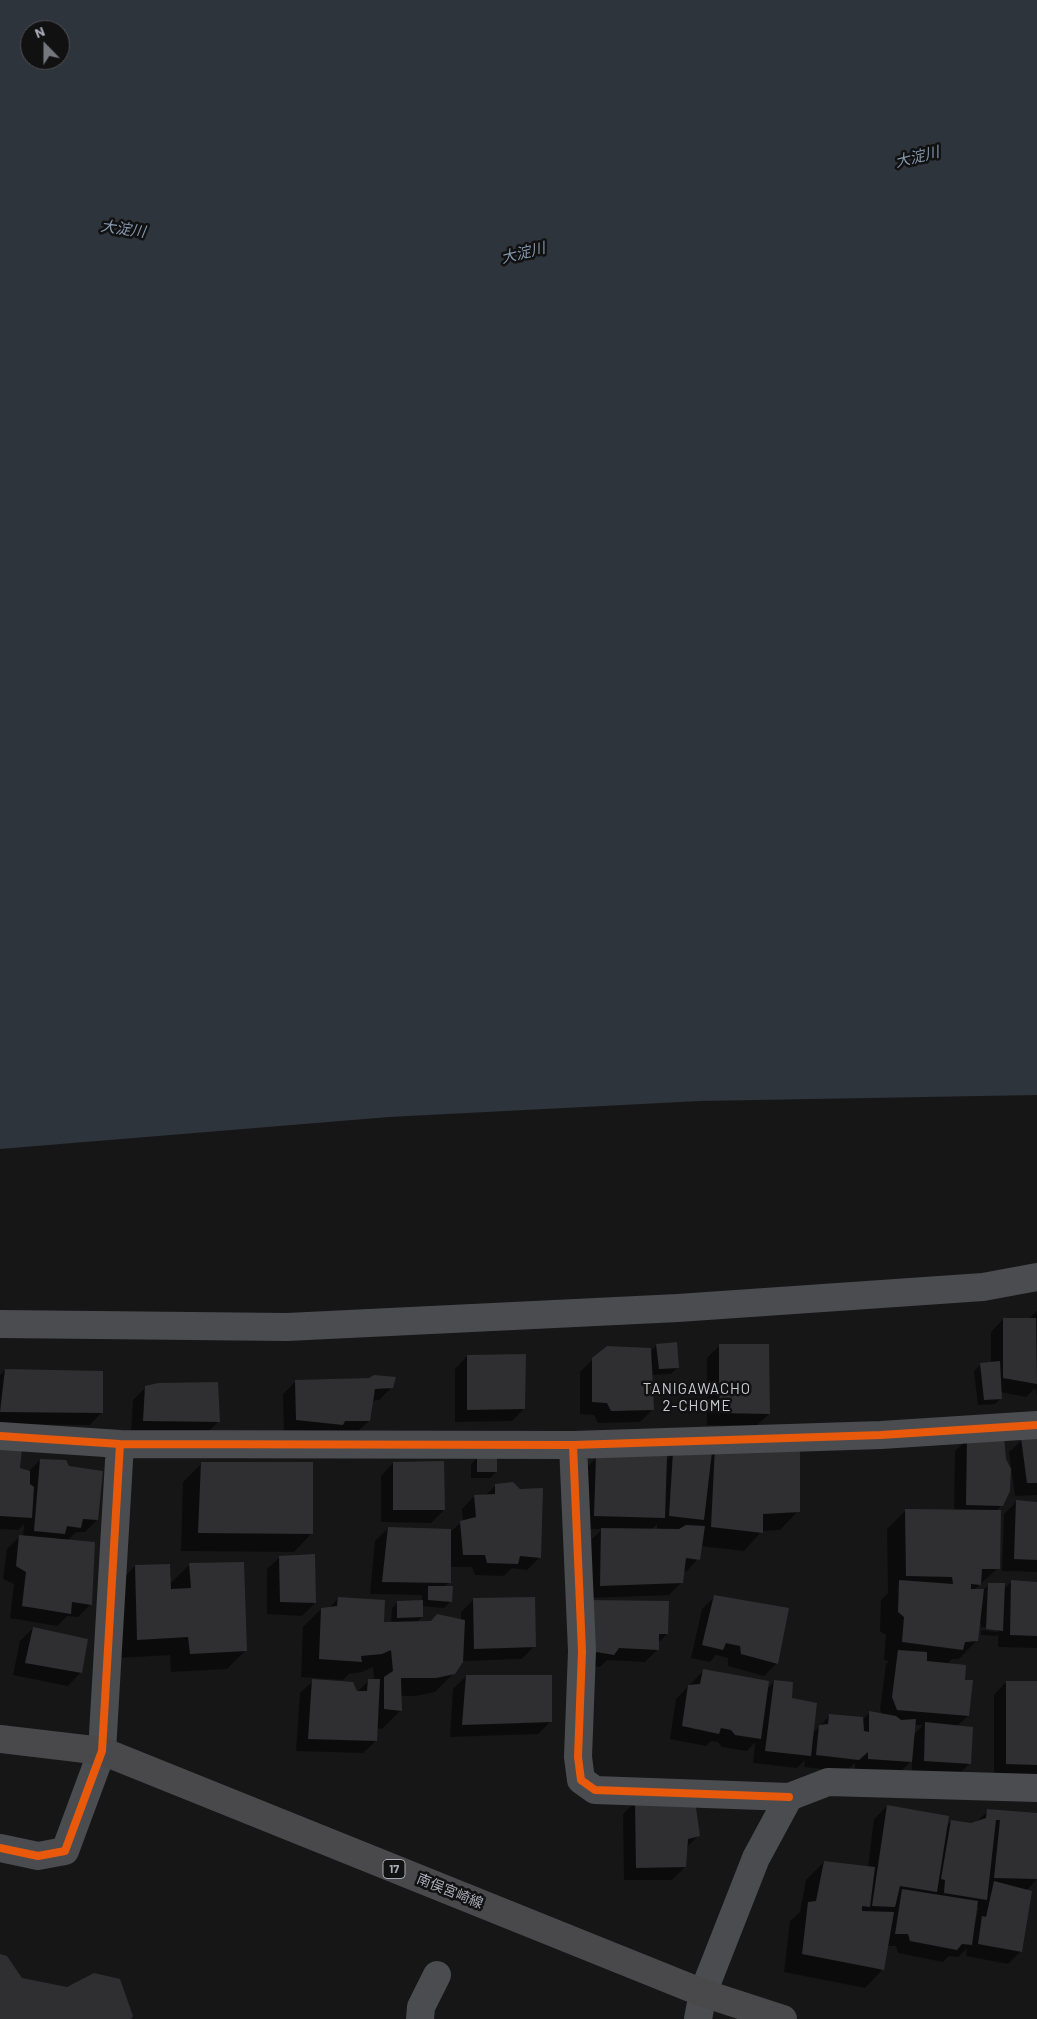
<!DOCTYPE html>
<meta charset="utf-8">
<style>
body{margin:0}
#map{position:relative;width:1037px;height:2019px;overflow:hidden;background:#161617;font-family:Barlow,sans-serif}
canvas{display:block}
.north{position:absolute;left:20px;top:20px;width:50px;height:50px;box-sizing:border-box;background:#111112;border:1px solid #4e4f54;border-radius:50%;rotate:338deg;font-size:14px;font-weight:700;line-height:20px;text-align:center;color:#a9acb6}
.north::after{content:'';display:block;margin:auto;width:18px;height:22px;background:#76787e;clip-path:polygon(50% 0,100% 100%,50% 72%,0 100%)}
</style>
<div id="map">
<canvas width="1037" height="2019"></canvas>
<div class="north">N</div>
</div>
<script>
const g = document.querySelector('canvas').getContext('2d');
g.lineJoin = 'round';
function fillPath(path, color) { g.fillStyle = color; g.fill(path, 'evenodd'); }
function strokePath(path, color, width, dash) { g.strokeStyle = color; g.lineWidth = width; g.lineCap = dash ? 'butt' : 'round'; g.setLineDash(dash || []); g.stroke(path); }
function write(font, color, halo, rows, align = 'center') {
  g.font = font + ' Barlow,"Noto Sans JP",sans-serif'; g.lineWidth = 5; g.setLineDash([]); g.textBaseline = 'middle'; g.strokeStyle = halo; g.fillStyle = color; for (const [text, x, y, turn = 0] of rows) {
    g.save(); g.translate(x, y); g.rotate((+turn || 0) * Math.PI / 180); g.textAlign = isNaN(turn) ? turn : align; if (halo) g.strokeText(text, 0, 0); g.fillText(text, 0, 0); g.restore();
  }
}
fillPath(new Path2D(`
 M0 0H1037V1095L700 1101 389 1117 0 1149ZM30 30H60V60H30Z`), '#2e343b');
fillPath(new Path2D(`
 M1037 1311V1397L1035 1388 1026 1397 1000 1392 1001 1398 995 1404 978 1405 974 1371 980 1365 991 1363V1332L1003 1319 1030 1318Z
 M657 1345 677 1368 671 1374 653 1375 652 1366H650L653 1409 640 1422 598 1423 594 1415 580 1414V1372L593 1359 650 1352Z
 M719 1346 769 1414 756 1426 707 1425V1358Z
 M467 1356 524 1409 512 1421 455 1422V1369Z
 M5 1370 102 1412 90 1425 0 1424V1375Z
 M296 1381 392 1387 379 1400 372 1401 369 1421 356 1433 284 1432 283 1394Z
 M146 1387 218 1422 206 1434 131 1433 133 1400Z
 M968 1439 1002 1505 996 1511 998 1568 974 1590H983L989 1585 1003 1590 1012 1581 1037 1584V1648L998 1647V1634L996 1636 981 1635V1630L998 1632V1629L981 1627V1623H979L977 1640 959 1659H952L947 1664 964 1681 968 1716 957 1726 970 1763 957 1776 912 1773V1760L898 1774 855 1771V1763L845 1772 804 1767 805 1760 797 1768 753 1763 755 1742 747 1751 722 1747 718 1742 711 1741 706 1746 670 1739 676 1699 703 1671 767 1689 774 1682 791 1698 813 1733 830 1715 863 1719 869 1713 882 1715 880 1710 886 1664 889 1661 884 1660 886 1635 880 1631 881 1600 888 1593 887 1529 905 1511H954L955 1451ZM914 1725H923L913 1736Z
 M1022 1440H1037V1495L1015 1496 1009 1452Z
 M716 1448 798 1511 780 1530 762 1531 744 1551 701 1546 698 1559 686 1572 683 1571 682 1582 669 1595 588 1598 589 1542 602 1529H582L584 1470 597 1457 666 1461 673 1453ZM657 1524V1530H651Z
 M0 1449 19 1469 28 1472 40 1460 97 1520 85 1532H76L67 1541 90 1605 78 1617 67 1616 57 1626 10 1618 14 1584 3 1579 7 1549 20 1536H23L24 1524 18 1530 0 1529Z
 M477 1458 496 1472 490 1478H471V1464Z
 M393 1463 444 1510 431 1523 381 1522V1476Z
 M201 1464 312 1533 294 1552 181 1551 183 1482Z
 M496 1485 540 1557 527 1570 512 1568 504 1576 475 1575 472 1567H449V1582L444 1587 450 1602 444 1608 422 1606V1617L416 1623 461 1621V1612L473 1600 534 1646 522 1659 462 1661 454 1673 435 1692 416 1696H400L401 1710 382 1729 377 1728 376 1741 363 1753 296 1751 300 1693 313 1681 356 1693 369 1680H374L373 1667 362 1672 349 1674 343 1680 301 1677 303 1627 321 1609 329 1608 339 1598 383 1624 391 1623 392 1608 398 1602H422V1595L370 1594 375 1541 388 1528 450 1532 463 1521 462 1509 474 1496H485Z
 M1017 1501 1037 1503V1572L1002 1571 1004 1514Z
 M280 1557 315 1603 302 1616 267 1614V1569Z
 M189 1565 246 1650 227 1669 171 1672 170 1655 119 1658 117 1585 135 1566 170 1584Z
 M714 1597 777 1663 764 1676 728 1666V1658L716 1655 710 1662 691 1658 702 1609Z
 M573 1624 667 1634 658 1643V1649L645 1662 607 1660 600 1667 578 1664Z
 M33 1628 87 1640 80 1673 68 1686 13 1675 20 1641Z
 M466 1676 551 1721 538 1734 450 1737 453 1689Z
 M1006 1682 1037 1683V1778L994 1776V1695Z
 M636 1801 699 1835 686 1848 685 1867 672 1880H624L623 1814Z
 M887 1806 946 1827 951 1821 971 1824 976 1822 988 1811 1037 1814V1879L1026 1891 1021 1951 1008 1964 966 1956 967 1948 958 1957 949 1956 943 1962 898 1953 896 1946H887L883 1969 865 1988 784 1972 790 1921 800 1912 806 1880 824 1862 868 1867 874 1819ZM979 1906 975 1923H974L975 1910Z`), '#0007');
fillPath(new Path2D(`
 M1003 1318H1036L1037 1384 1003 1378Z
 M677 1342 679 1368 659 1369 656 1344Z
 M719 1344H769L770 1414 719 1413Z
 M607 1346 651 1348 654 1410 611 1411 607 1403 592 1402V1358Z
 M526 1354 525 1409 467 1410V1355Z
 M1000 1361 1002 1399 984 1400 980 1363Z
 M5 1369 103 1371V1413L0 1412Z
 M374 1375 396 1377 393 1388 375 1389 370 1421H345L343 1425 296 1420 295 1380 369 1378Z
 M218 1382 220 1422 143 1421 145 1386 158 1383Z
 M967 1437H1004L1006 1459 1011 1469 1010 1491 1003 1506 966 1505Z
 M1021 1438H1037V1483H1027Z
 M715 1446H800V1512L763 1514V1533L711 1527Z
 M0 1448 22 1449 20 1468 30 1471V1484L34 1487 32 1518 0 1516Z
 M673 1452H712L704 1520 669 1516Z
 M477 1456H497V1472H477Z
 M596 1456H667L665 1518 594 1516Z
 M40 1459 66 1460 69 1466 103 1471 98 1520 83 1519 81 1528 67 1526 65 1534 34 1531Z
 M444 1461 445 1510H393V1462Z
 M201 1462H313V1534L198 1533Z
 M513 1482 520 1489 543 1488 541 1558 520 1556 518 1564 487 1563 485 1555H463L460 1521 476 1517 474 1495 495 1494V1484Z
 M1016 1500 1037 1502V1560L1014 1559Z
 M905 1509 1001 1510 1000 1569H982L981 1585 971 1584V1589H984L978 1641 965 1642 963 1650 902 1642 904 1617 898 1612 899 1580 953 1584 952 1577 906 1576Z
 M686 1525 705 1526 700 1560 686 1558 683 1583 600 1586 601 1528 679 1529Z
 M388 1527 451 1529V1583L382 1582Z
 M19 1535 95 1542 92 1605 72 1602 71 1614 22 1606 26 1572 16 1566Z
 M315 1554 316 1603 280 1602 279 1556Z
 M244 1562 247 1651 190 1654 188 1637 137 1640 135 1565 170 1564 171 1589 191 1588 189 1563Z
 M1011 1580 1037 1582V1636L1010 1635Z
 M988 1583H1005L1003 1631 986 1629Z
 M428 1586H453L452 1602 428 1600Z
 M714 1595 789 1608 778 1664 741 1654 740 1646 726 1643 723 1650 702 1645Z
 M338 1597 385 1600 384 1622 431 1621 437 1614 465 1620 463 1662 455 1674 436 1678H401L402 1711 384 1709V1677L393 1671 391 1650 382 1654 361 1656 362 1662 319 1659 321 1608 337 1606Z
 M535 1597 536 1647 474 1649 473 1598Z
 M423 1600V1617L397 1618V1601Z
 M589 1600 669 1601 668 1634H659V1650L619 1648 614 1655 590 1651Z
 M33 1627 88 1639 82 1673 25 1663Z
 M898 1650 927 1652V1661L966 1665 965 1680H973L969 1716 897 1710 892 1697Z
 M703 1669 769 1681 761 1739 735 1735 731 1730 721 1728 719 1734 682 1726 688 1685 700 1684Z
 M466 1675H552V1722L462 1725Z
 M312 1679 353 1682 357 1691H367L368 1679H380L377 1741 308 1739Z
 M774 1680 793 1682 792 1698 817 1703 811 1756 765 1751Z
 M1006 1681H1037V1765L1006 1764Z
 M869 1711 896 1716 901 1720 916 1719 912 1762 868 1759V1752L859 1760 816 1755 819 1725 828 1724 829 1714 863 1717 864 1731 869 1732Z
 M925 1722 973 1727 971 1764 924 1761Z
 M635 1800 695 1801 700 1836 688 1839 686 1867 636 1868Z
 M887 1805 949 1816 937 1892 900 1886 895 1907 872 1906Z
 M987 1809 1037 1813V1879L994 1878 1000 1820H996L987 1900 944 1893 945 1880 941 1879 951 1820 971 1823 986 1818Z
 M824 1861 875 1867 870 1907 862 1906V1911L894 1912 884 1970 802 1954 808 1902 816 1901Z
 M994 1881 1032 1891 1022 1952 978 1944 982 1916 986 1917Z
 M902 1889 978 1901 972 1945 962 1944 957 1950 910 1941 908 1934H895Z
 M0 1954 7 1956 22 1978 67 1987 94 1973 120 1979 133 2016 131 2019H0Z`), '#2f2f31');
strokePath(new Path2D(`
 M0 1324 287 1327 678 1308 983 1287 1037 1277
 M0 1436 120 1444 573 1445 881 1435 1037 1425
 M573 1445 582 1651 578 1757 581 1780 595 1790 789 1797
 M0 1848 38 1856 65 1851 102 1751 120 1444
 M420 2019 421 2007 437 1975
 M698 2019 703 1993 756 1858 789 1797 828 1782 1037 1788`), '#4b4c4f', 28);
strokePath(new Path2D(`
 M0 1739 102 1751 703 1993 783 2019`), '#49494b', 28);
strokePath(new Path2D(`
 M0 1436 120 1444 573 1445 881 1435 1037 1425
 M573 1445 582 1651 578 1757 581 1780 595 1790 789 1797
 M0 1848 38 1856 65 1851 102 1751 120 1444`), '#e8590c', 8);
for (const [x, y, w] of [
 [394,1869,22]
]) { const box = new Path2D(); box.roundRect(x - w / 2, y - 9.5, w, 19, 4); g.fillStyle = '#111112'; g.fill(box); strokePath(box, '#a9acb6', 1); }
write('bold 12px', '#a9acb6', null, [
 ["17",394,1869]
]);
write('14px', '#a9acb6', '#111112', [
 ["南俣宮崎線",450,1891,22]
]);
write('italic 15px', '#8497ad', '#111112', [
 ["大淀川",917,157,-14],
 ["大淀川",123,229,8],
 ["大淀川",523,253,-14]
]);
g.letterSpacing = '1px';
write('15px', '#cacbd2', '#111112', [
 ["TANIGAWACHO",697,1389],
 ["2-CHOME",697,1406]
]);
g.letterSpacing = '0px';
</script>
